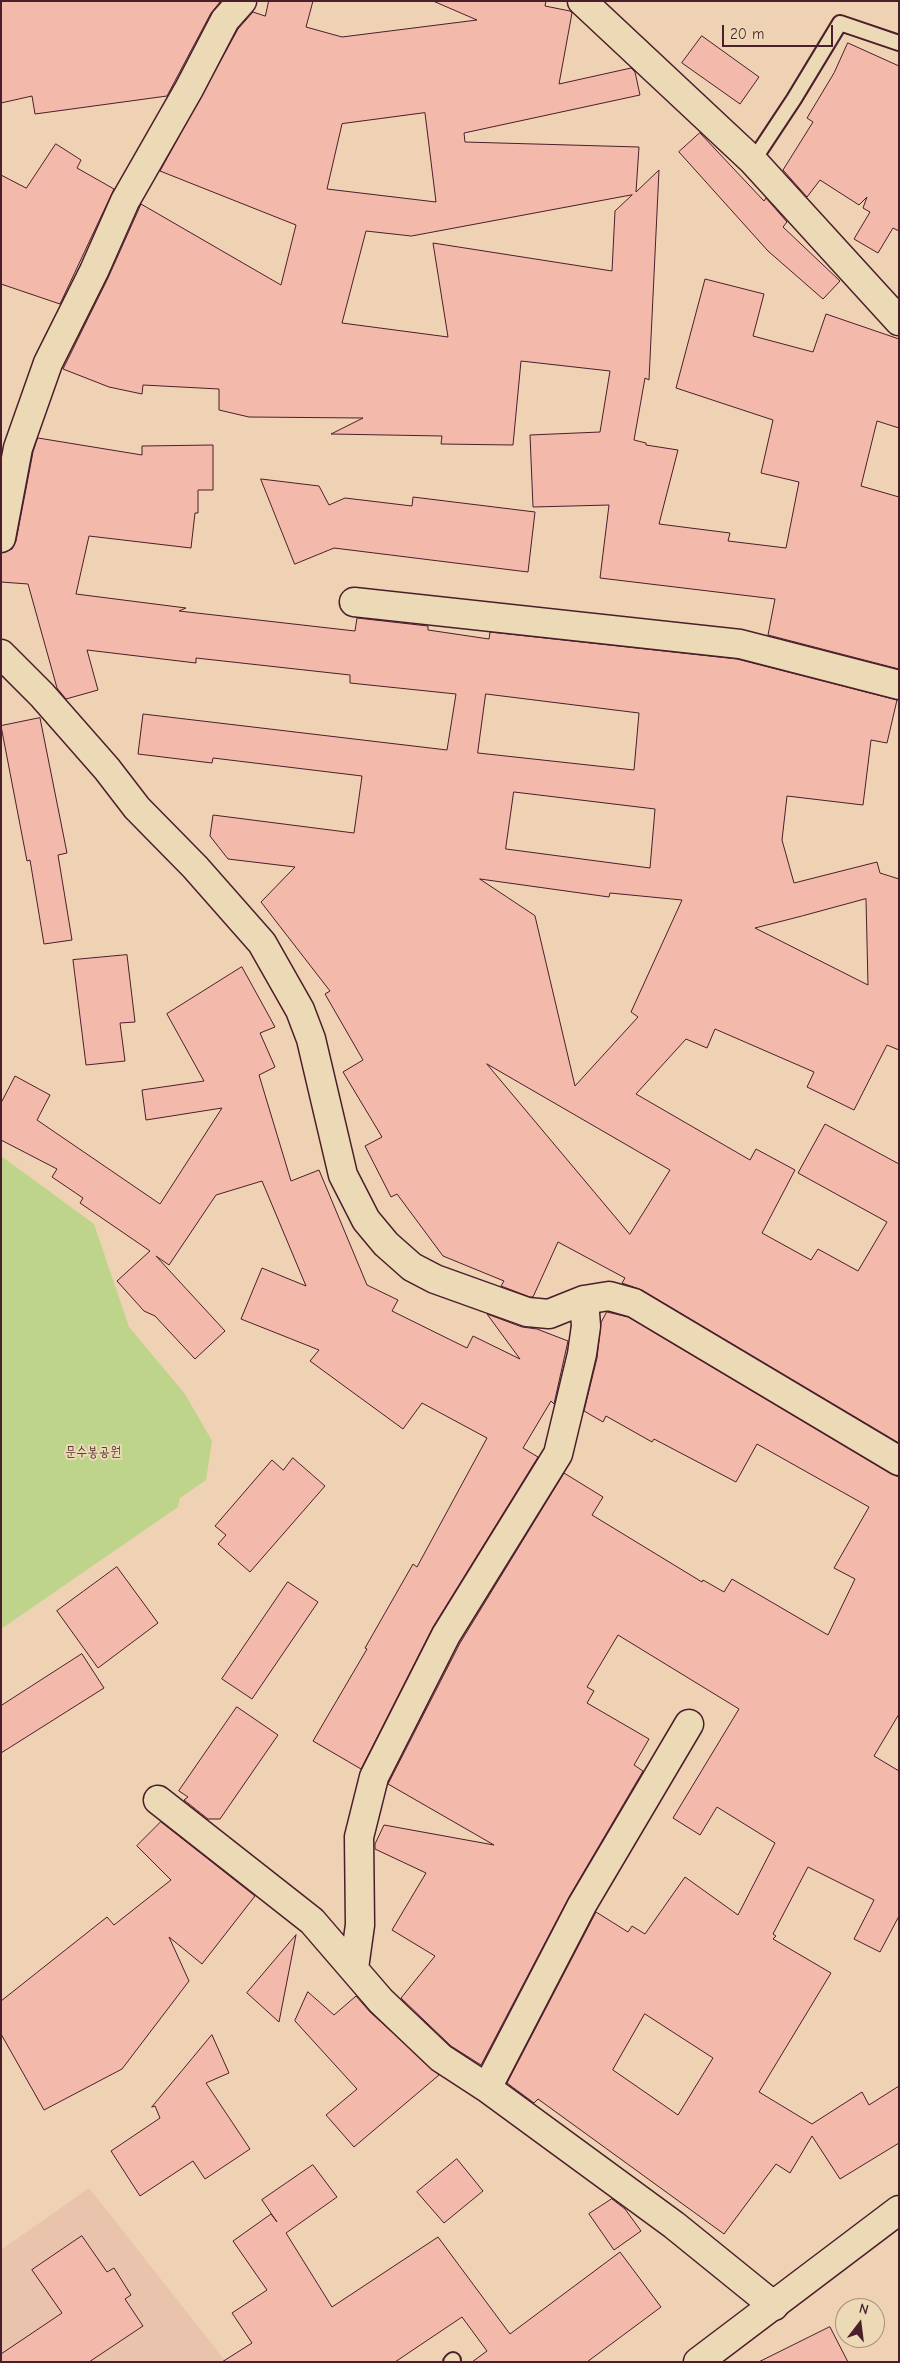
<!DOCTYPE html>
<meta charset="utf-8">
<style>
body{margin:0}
#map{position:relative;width:900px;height:2363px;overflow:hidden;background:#efd1b4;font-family:"Comic Neue",sans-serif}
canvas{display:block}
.frame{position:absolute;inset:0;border:2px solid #4a1f2b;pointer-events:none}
.north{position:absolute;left:835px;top:2298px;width:50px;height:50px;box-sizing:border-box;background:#ecdab7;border:1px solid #ab8f7f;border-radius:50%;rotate:15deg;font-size:14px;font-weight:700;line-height:20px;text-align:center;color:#4a1f2b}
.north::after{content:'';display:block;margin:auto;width:18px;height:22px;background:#4a1f2b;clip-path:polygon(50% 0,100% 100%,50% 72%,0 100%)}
.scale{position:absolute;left:722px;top:25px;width:111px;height:22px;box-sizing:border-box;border:2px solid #4a1f2b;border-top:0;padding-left:6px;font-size:15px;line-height:18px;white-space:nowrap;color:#4a1f2b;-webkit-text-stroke:4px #ecdab7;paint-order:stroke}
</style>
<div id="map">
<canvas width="900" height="2363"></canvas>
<div class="frame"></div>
<div class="north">N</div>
<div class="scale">20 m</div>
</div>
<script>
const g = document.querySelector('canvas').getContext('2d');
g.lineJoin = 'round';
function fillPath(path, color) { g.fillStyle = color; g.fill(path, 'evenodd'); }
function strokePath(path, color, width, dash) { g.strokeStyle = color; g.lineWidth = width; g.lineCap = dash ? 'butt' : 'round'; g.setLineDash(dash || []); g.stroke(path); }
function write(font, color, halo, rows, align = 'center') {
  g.font = font + ' "Comic Neue","Poor Story",sans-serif'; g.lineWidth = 4; g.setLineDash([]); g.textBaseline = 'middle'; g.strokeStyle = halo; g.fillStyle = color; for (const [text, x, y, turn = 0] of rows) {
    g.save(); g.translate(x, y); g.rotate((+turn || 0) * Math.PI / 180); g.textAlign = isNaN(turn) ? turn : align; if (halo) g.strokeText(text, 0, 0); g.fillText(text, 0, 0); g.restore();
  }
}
fillPath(new Path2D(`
 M89 2188 226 2362H1V2250Z`), '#e9c3ac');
fillPath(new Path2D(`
 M1 1156 94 1224 129 1327 185 1394 212 1441 206 1480 180 1498 178 1507 1 1629Z`), '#bed48a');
const building = new Path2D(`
 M1 1H216L220 2 211 13 167 96 35 114 32 96 1 103Z
 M269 1H313L306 27 342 37 477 20 433 1H546L545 6 570 11 572 13 559 84 631 68 635 72 640 95 464 133 465 142 639 147 636 192 659 170 649 380 645 378 634 440 646 443V445L678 450 659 524 730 533 728 541 786 548 799 482 761 473 773 420 676 388 705 279 764 294 753 336 813 352 826 314 899 339V428L877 421 861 486 899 497V669L768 635 775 599 600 578 609 505 533 507 530 435 600 432 610 371 521 361 513 445 441 444 442 436 331 434 363 418 249 417 219 410V389L143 385 142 394 109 387 63 369 108 278 141 204 281 285 296 225 160 171 238 29 253 12 265 16ZM425 113 436 202 327 189 342 124ZM632 195 615 211 612 271 433 243 448 337 342 323 366 231 411 236Z
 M702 36 759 77 740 104 682 63Z
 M848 43 899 66V231L893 228 878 253 854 239 870 212 863 208 867 197 859 205 820 180 807 197 783 170 813 122 807 118 834 73Z
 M700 133 764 201 766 198 787 222 783 227 840 281 823 299 768 251 679 152Z
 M56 144 81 160 77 168 114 189 60 304 1 284V175L26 188Z
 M38 438 142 455V446L213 445V490H198V513H195L191 548 89 536 76 594 186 608 179 611 355 631 357 618 428 626V630L489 639 490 632 737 659 897 700 887 743 871 740 863 805 787 796 782 840 794 883 877 862 880 873 899 879V1050L887 1045 854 1110 807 1087 814 1072 715 1029 707 1048 686 1039 636 1094 750 1160 756 1149 795 1170 762 1233 811 1260 818 1249 858 1271 887 1222 798 1173 825 1124 899 1164V1443L642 1290 622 1283 625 1278 558 1242 533 1297H530L501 1286 504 1281 443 1256 397 1194 391 1197 365 1146 382 1137 343 1072 363 1060 325 994 330 991 261 902 295 867 228 859 210 836 213 815 354 833 362 776 213 758 212 763 138 754 143 714 447 750 456 694 350 683V675L196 658V663L87 650 98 690 66 699 57 688 28 584 1 582V553L12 549 16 541 33 452ZM486 694 639 713 634 770 478 753ZM514 792 655 809 650 868 506 849ZM480 879 609 897 610 893 682 900 631 1012 638 1017 575 1086 535 916ZM866 899 868 985 755 928 802 916ZM487 1064 670 1170 630 1234Z
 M261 479 319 486 329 505 345 498 412 506 413 497 535 512 528 572 334 548 295 564Z
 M40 718 67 853 58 855 72 940 44 944 30 860 27 861 1 726Z
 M127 955 135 1022 120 1023 125 1061 86 1065 73 960Z
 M242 967 275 1027 260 1033 275 1067 259 1075 291 1181 319 1170 367 1285 398 1300 392 1311 467 1348 473 1336 520 1359 487 1314 522 1327 537 1329 568 1341 554 1404 551 1401 523 1448 538 1457 433 1627 361 1769 313 1741 367 1649 365 1648 413 1564 417 1567 487 1438 422 1403 403 1429 310 1361 319 1350 241 1319 262 1268 306 1286 262 1181 216 1195 169 1265 156 1256 225 1331 195 1359 155 1316 144 1311 117 1281 150 1251 80 1203 83 1198 52 1177 57 1169 1 1140V1103L15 1076 50 1095 37 1120 160 1204 222 1108 146 1120 142 1090 204 1081 167 1014Z
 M607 1312 628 1317 891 1474 899 1477V1714L874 1756 899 1771V1916L880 1952 854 1939 874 1900 808 1867 773 1934 776 1936 773 1939 831 1973 759 2092 812 2124 862 2092 869 2105 899 2086V2143L840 2179 812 2136 790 2173 776 2164 724 2234 538 2099 534 2103 507 2083 596 1912 628 1932 632 1926 645 1934 685 1877 738 1915 775 1843 717 1807 700 1835 673 1818 739 1709 618 1635 587 1687 594 1691 587 1703 649 1739 634 1765 643 1771 569 1897 481 2065 451 2046 401 1998 435 1956 392 1930 426 1873 375 1849V1844L384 1825 494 1845 388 1784 460 1643 564 1473 603 1497 592 1515 702 1582 703 1580 724 1592 732 1579 828 1635 855 1579 834 1568 869 1507 757 1444 736 1482 654 1439 652 1442 606 1416 603 1422 584 1411 597 1358 601 1323ZM645 2014 713 2058 678 2115 613 2070Z
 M293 1458 325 1486 250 1572 218 1544 226 1535 215 1526 272 1460 283 1470Z
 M117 1567 158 1623 98 1668 57 1611Z
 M288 1582 318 1602 252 1699 222 1679Z
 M82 1654 104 1688 1 1753V1706Z
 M237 1707 278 1735 220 1819H208L184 1800 188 1797 179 1791Z
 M161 1822 255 1896 202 1964 169 1937 189 1981 122 2069 44 2110 1 2034V2001L107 1917 114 1925 171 1880 137 1846Z
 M296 1935 279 2022 247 1993Z
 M308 1992 334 2015 356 1996 370 2012 439 2075 354 2147 326 2115 357 2089 295 2021Z
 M212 2035 229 2073 206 2083 250 2149 205 2179 193 2161 140 2196 111 2151 160 2118 155 2106 152 2107Z
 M457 2159 483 2191 444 2223 417 2192Z
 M313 2165 337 2197 286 2233 332 2307 438 2237 510 2334 620 2252 661 2307 587 2362H472L487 2351 462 2317 395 2362H222L252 2343 232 2313 267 2290 233 2241 271 2214 277 2222 262 2200Z
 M612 2199 625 2209 641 2231 614 2250 589 2214Z
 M82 2236 107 2272 114 2268 131 2295 125 2299 143 2326 89 2362H1V2354L62 2313 32 2270Z
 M830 2327 848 2362H759Z`);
fillPath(building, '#f3b9ab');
strokePath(building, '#4a1f2b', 1);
const lane = new Path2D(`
 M753 161 794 99 840 23 899 43
 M451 2362 453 2360`);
const street = new Path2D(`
 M582 1 753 161 899 321
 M1 538 18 448 48 363 94 271 125 201 189 89 225 20 242 1
 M354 602 740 644 899 685
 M1 654 42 695 107 769 137 808 195 867 262 943 300 1010 311 1039 343 1175 366 1220 386 1244 412 1267 435 1279 527 1312 549 1314 584 1300 609 1296 634 1303 899 1461
 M158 1800 312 1921 381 2001 441 2058 487 2088 674 2225 774 2306
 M354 1968 360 1925 359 1837 374 1777 446 1635 558 1454 582 1354 586 1326 584 1300
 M487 2088 582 1905 689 1724`);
const secondary = new Path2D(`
 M698 2362 899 2210`);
strokePath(lane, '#4a1f2b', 18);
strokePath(street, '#4a1f2b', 31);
strokePath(secondary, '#4a1f2b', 31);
strokePath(lane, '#ecdab7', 14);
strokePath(street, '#ecdab7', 28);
strokePath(secondary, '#ecdab7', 28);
write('14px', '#5b3a39', '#ecdab7', [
 ["문수봉공원",93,1452]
]);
</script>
